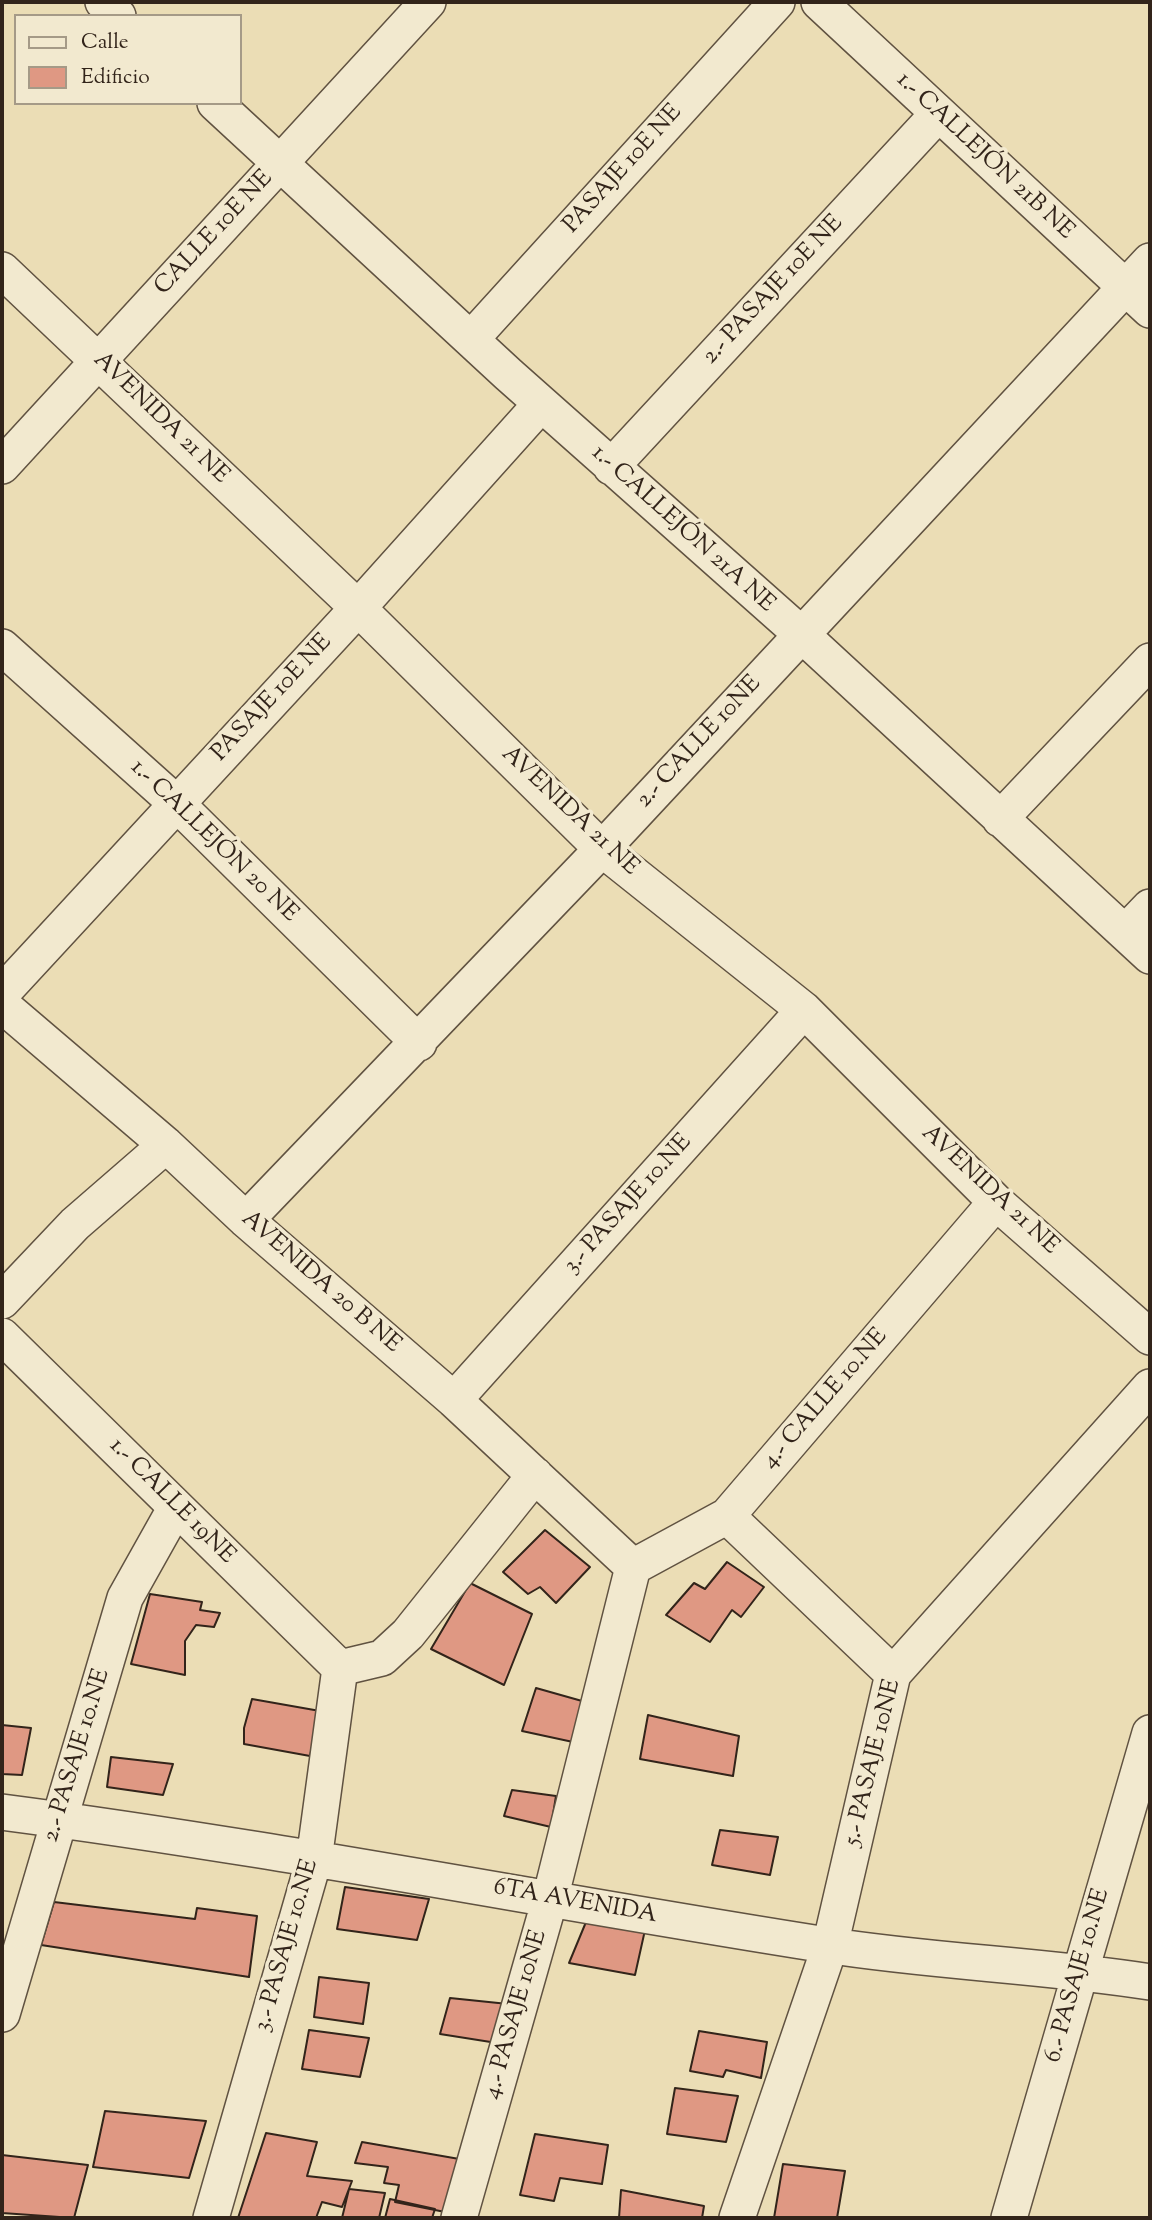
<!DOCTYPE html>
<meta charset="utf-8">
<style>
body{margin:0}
#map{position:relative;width:1152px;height:2220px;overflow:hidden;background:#ebddb5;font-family:"Sorts Mill Goudy",serif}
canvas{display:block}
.frame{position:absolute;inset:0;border:4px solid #32241a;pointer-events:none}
.legend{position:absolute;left:14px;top:14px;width:228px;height:91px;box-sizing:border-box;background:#f2e9cf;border:2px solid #a59a87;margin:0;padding:9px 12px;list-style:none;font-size:21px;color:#32241a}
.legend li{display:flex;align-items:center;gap:14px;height:35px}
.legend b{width:35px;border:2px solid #a59a87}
</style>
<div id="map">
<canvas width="1152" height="2220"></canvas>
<div class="frame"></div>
<ul class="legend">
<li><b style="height:9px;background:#f2e9cf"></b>Calle</li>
<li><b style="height:19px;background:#df9883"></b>Edificio</li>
</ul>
</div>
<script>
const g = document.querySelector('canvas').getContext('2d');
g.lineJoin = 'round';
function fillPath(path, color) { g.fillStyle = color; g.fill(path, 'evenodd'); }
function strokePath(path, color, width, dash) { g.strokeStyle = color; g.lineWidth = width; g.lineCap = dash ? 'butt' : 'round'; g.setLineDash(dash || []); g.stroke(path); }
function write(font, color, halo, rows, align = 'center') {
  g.font = font + ' "Sorts Mill Goudy",serif'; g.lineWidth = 7; g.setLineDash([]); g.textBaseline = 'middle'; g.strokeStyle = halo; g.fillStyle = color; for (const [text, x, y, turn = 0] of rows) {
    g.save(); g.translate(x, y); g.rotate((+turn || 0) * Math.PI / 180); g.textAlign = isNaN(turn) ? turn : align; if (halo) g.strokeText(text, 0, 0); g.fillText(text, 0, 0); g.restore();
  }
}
const building = new Path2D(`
 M545 1530 590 1567 556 1603 540 1587 528 1594 503 1572Z
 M727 1562 764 1587 741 1617 732 1610 710 1642 666 1615 694 1583 705 1589Z
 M470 1583 532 1614 504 1685 431 1649Z
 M150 1594 202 1602 200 1610 220 1613 214 1627 196 1625 185 1641V1675L131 1664Z
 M536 1688 582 1701 573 1742 522 1731Z
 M252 1699 320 1711 310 1756 244 1744V1728Z
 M648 1715 739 1736 733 1776 640 1759Z
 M2 1725 31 1728 22 1775 2 1774Z
 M111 1757 173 1764 163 1795 107 1787Z
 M512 1790 556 1796 551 1827 504 1816Z
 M720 1830 778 1837 770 1875 712 1865Z
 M345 1887 429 1899 417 1940 337 1929Z
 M54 1902 195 1919 197 1908 257 1916 249 1977 41 1945Z
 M586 1922 645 1930 635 1975 569 1963Z
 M319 1977 369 1983 363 2024 314 2017Z
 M450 1998 508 2004 497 2043 440 2034Z
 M309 2030 369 2038 360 2077 302 2069Z
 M699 2031 767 2042 761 2078 726 2070 723 2077 690 2071Z
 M675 2088 738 2096 726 2142 667 2134Z
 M105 2111 206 2121 189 2178 93 2167Z
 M266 2133 317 2142 307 2176 352 2181 342 2207 322 2202 316 2218H238Z
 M535 2134 608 2145 602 2184 560 2178 554 2201 520 2195Z
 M362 2142 465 2160 450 2213 395 2202 399 2185 384 2183 388 2167 355 2163Z
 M2 2155 88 2165 74 2218 2 2213Z
 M783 2164 845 2171 837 2218H774Z
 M349 2189 385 2193 379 2218H342Z
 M621 2190 704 2206 702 2218H619Z
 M390 2199 435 2209 432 2218H385Z`);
fillPath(building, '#df9883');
strokePath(building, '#32241a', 2);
const minor = new Path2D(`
 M103 2 118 16
 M819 2 1150 310
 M215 103 508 374 801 634 1150 956
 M2 270 358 608 602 849 804 1010 996 1202 1150 1337
 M472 338 777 2
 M2 466 428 2
 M611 467 938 114
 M2 647 176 803 419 1043
 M1000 819 1150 661
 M1125 933 1150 907
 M2 993 358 608 541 404
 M2 1005 166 1145 246 1220 454 1400 633 1567
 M246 1220 602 849 1150 261
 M2 1301 75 1224 166 1145
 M2 1336 340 1668
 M454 1400 804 1010
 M727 1516 893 1674
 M633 1567 727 1516 996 1202
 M340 1668 382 1658 408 1634 535 1475
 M2 1812C278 1848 551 1902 826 1945 933 1962 1043 1965 1150 1982
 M2 2014 125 1598 176 1507
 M211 2218 314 1860 340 1668
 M459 2218 550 1899 633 1567
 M737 2218 830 1946 893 1674 1150 1387
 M1009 2218 1150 1733`);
strokePath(minor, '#605241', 38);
strokePath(minor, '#f2e9cf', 35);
write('24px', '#32241a', '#f2e9cf', [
 ["1.- CALLEJÓN 21B NE",984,157,43],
 ["PASAJE 10E NE",624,170,-48],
 ["CALLE 10E NE",215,234,-47],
 ["2.- PASAJE 10E NE",774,291,-47],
 ["AVENIDA 21 NE",160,419,44],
 ["1.- CALLEJÓN 21A NE",682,530,42],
 ["PASAJE 10E NE",273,699,-47],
 ["2.- CALLE 10NE",700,743,-47],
 ["AVENIDA 21 NE",569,812,43],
 ["1.- CALLEJÓN 20 NE",213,842,44],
 ["AVENIDA 21 NE",989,1191,43],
 ["3.- PASAJE 10.NE",629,1205,-48],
 ["AVENIDA 20 B NE",320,1283,41],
 ["4.- CALLE 10.NE",826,1400,-49],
 ["1.- CALLE 19NE",171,1502,45],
 ["2.- PASAJE 10.NE",78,1756,-73],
 ["5.- PASAJE 10NE",874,1763,-76],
 ["6TA AVENIDA",575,1903,10],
 ["3.- PASAJE 10.NE",288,1946,-74],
 ["6.- PASAJE 10.NE",1079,1976,-74],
 ["4.- PASAJE 10NE",517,2015,-74]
]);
</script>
